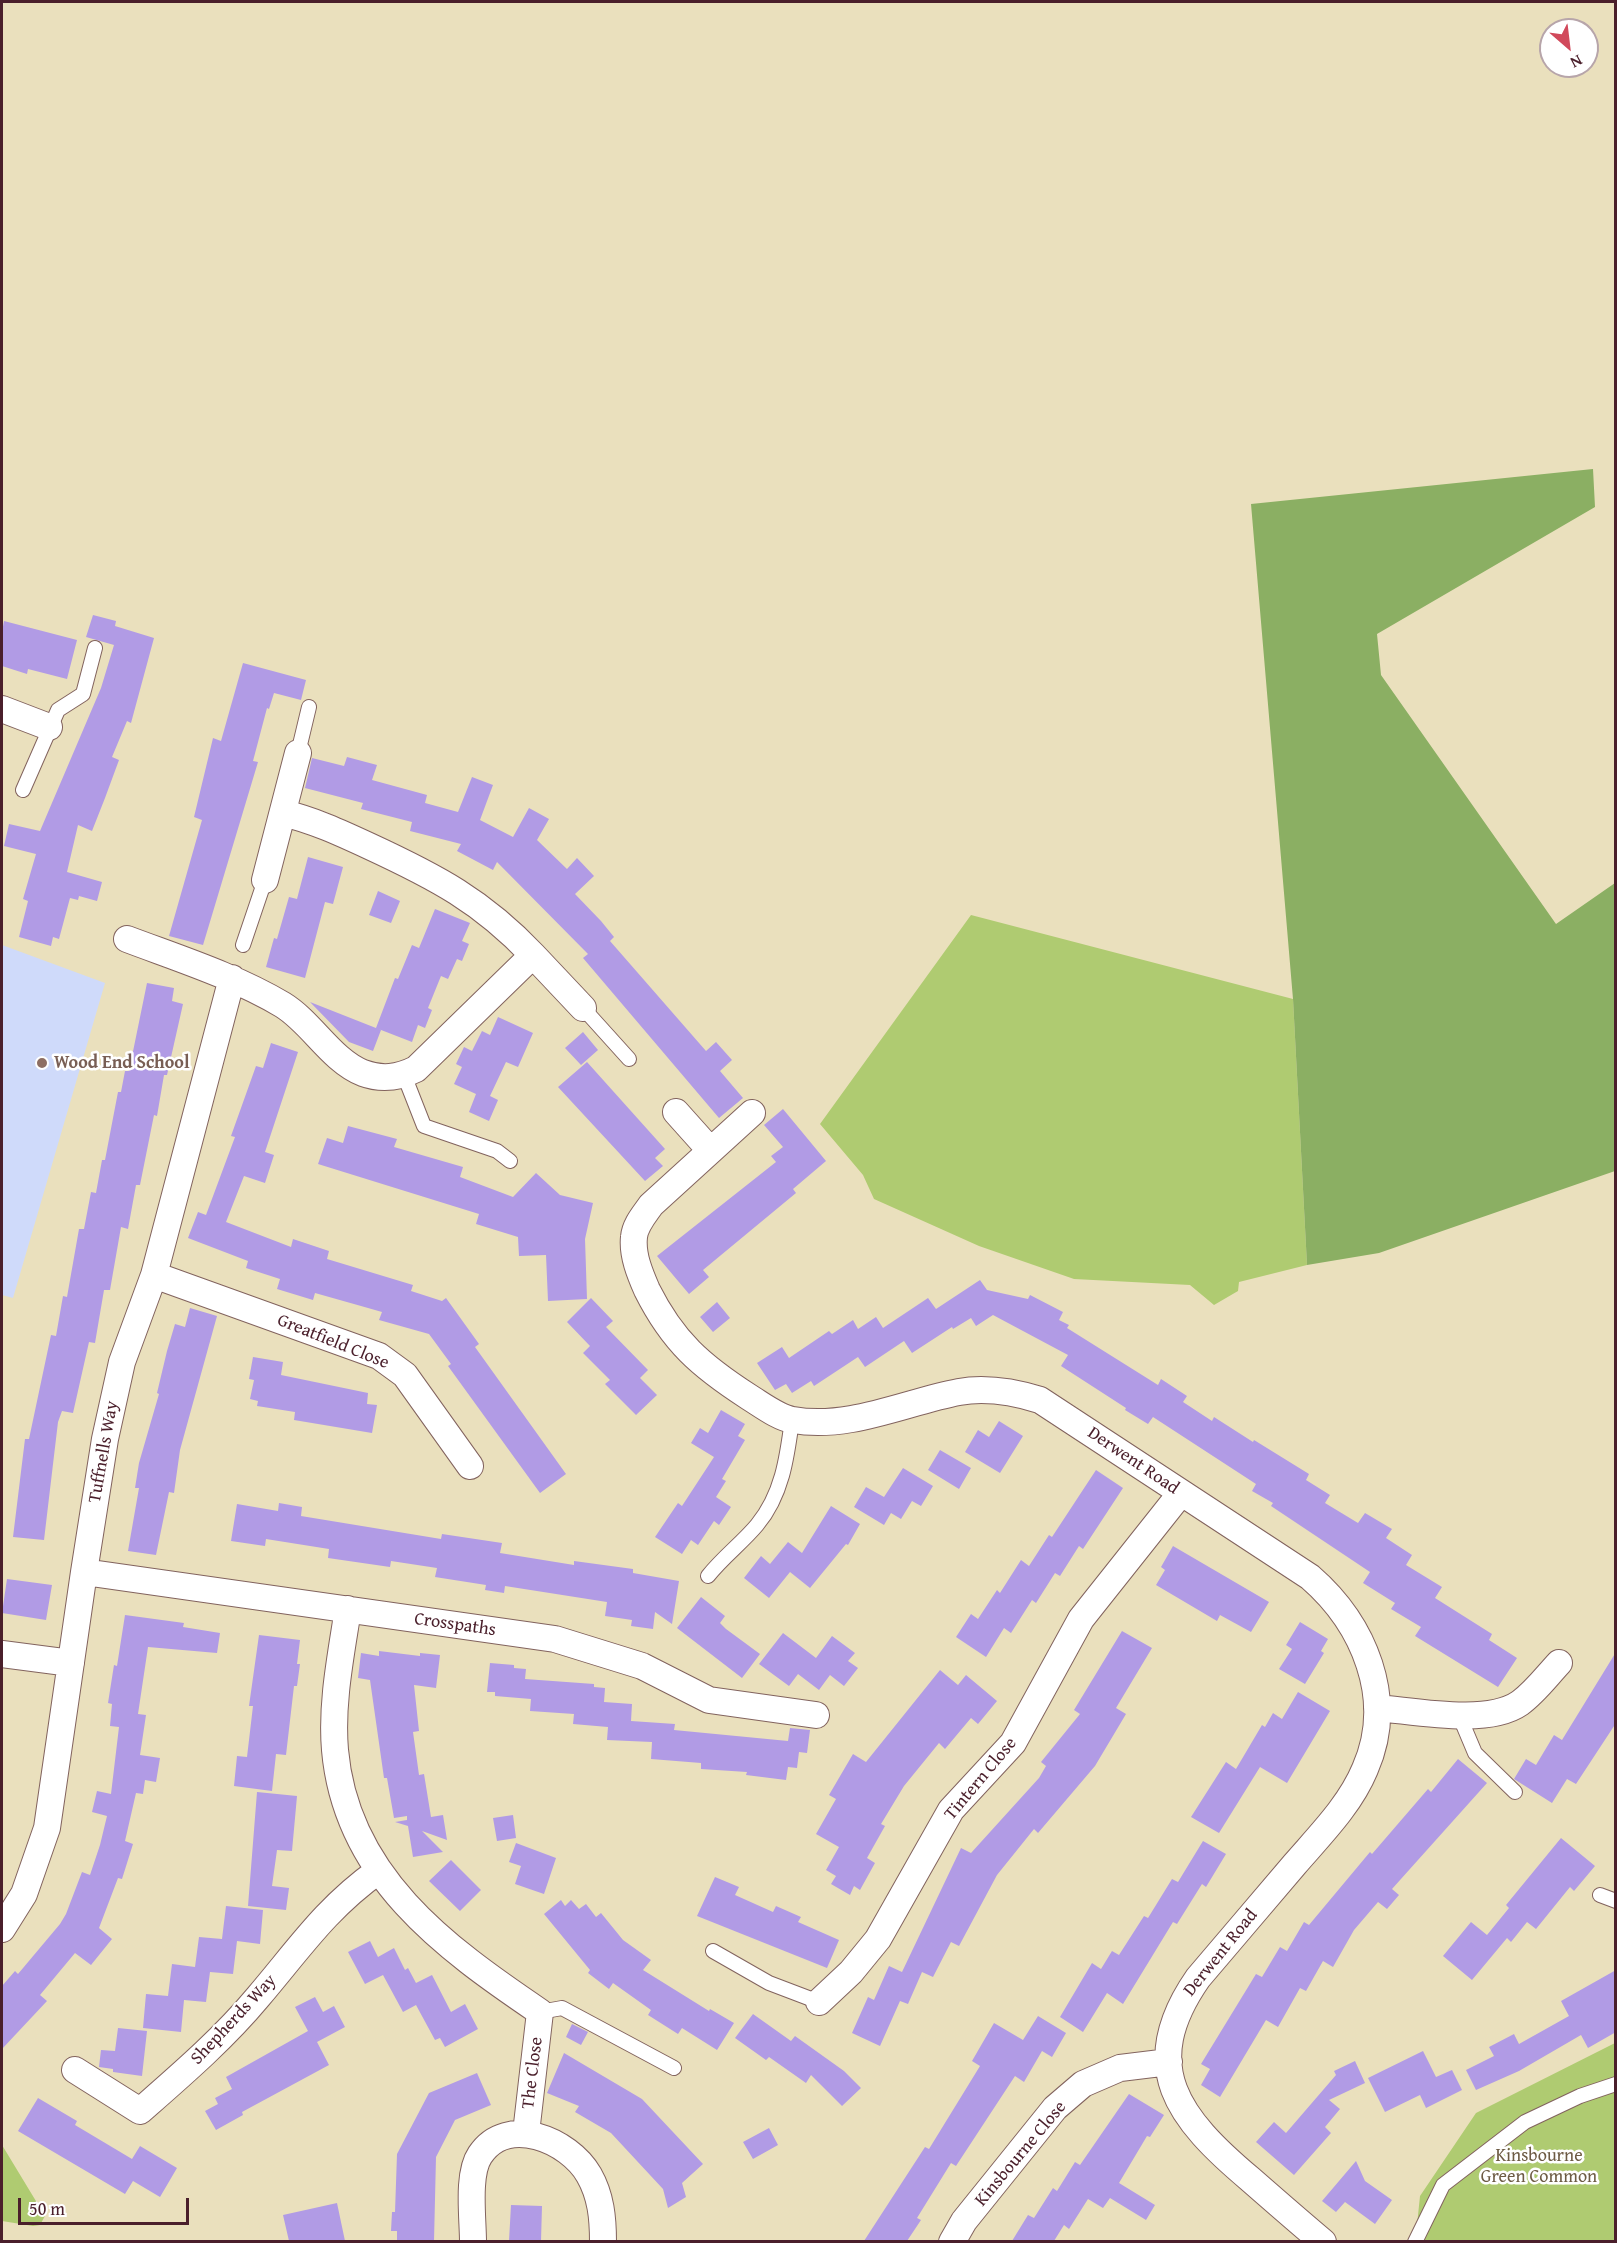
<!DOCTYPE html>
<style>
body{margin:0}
#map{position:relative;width:1617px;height:2243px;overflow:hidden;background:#eae0bd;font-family:"Gentium Book Plus",serif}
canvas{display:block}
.frame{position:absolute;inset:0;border:3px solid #4a1f2b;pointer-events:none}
.north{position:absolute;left:1539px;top:18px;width:60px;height:60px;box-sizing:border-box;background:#fff;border:2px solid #b7a5aa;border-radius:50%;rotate:152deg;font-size:16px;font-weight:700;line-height:24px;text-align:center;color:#4a1f2b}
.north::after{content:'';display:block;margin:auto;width:21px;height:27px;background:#d1495b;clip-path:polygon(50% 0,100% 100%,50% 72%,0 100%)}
.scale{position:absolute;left:18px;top:2198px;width:171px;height:27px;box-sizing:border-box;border:3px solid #4a1f2b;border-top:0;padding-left:8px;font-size:18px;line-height:21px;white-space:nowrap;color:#4a1f2b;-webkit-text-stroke:4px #fff;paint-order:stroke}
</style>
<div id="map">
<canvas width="1617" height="2243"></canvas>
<div class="frame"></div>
<div class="north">N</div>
<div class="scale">50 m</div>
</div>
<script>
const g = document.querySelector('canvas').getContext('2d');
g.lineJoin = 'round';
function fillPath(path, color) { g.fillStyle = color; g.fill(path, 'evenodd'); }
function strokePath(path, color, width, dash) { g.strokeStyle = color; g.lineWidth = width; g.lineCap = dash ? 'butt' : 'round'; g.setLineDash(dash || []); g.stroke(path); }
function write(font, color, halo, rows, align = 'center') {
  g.font = font + ' "Gentium Book Plus",serif'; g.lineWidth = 5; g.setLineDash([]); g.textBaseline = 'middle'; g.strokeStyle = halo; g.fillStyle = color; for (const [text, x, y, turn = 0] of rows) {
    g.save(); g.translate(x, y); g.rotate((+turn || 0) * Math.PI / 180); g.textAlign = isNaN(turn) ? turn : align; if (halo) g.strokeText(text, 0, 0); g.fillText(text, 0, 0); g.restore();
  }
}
fillPath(new Path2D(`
 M2 945 105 983 13 1298 2 1295Z`), '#cfdafa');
fillPath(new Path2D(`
 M971 915 1293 999 1307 1265 1239 1282 1238 1291 1214 1305 1190 1285 1074 1279 979 1246 874 1199 863 1175 820 1124Z
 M1615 2043V2241L1409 2242 1417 2225 1420 2196 1476 2113Z
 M2 2145 45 2216 40 2225 33 2226 2 2221Z`), '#afcb71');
fillPath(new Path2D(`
 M1593 469 1595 507 1377 634 1381 675 1556 924 1615 883V1171L1379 1253 1307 1265 1293 999 1251 504Z`), '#8baf63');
fillPath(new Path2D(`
 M93 615 116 621 115 626 154 638 131 723 127 721 112 757 119 760 105 798 92 831 78 825 67 872 102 882 97 901 79 896 78 900 70 898 59 939 53 937 51 946 19 937 28 901 23 899 36 854 4 846 9 824 40 831 101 688 114 645 86 637Z
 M4 621 77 640 67 679 28 669 27 674 2 666V632Z
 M243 663 306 680 301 700 274 693 269 709 267 708 253 761 258 762 203 945 169 936 202 820 194 817 213 738 221 741Z
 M347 757 377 765 372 780 427 795 425 803 458 812 472 777 493 785 480 820 513 837 529 808 549 819 537 840 567 869 577 858 594 876 575 894 601 921 614 937 610 941 706 1051 716 1042 732 1060 720 1071 743 1098 719 1118 583 958 588 954 497 862 493 870 457 851 461 844 410 831 412 822 361 809 363 803 305 788 312 758 344 766Z
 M308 857 343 867 333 904 325 902 305 978 266 967 274 938 277 939 289 897 297 899Z
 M378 891 400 901 391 923 369 915Z
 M435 909 470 923 462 941 469 944 462 961 457 959 448 979 441 976 428 1008 432 1010 425 1028 418 1025 412 1042 376 1028 395 978 398 979 412 945 419 948Z
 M147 983 174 988 172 1001 183 1004 167 1075H164L157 1116 154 1115 140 1185H136L128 1229 121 1227 110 1290H104L95 1343 89 1342 73 1413 62 1411 58 1422 44 1540 13 1537 25 1439H29L51 1335 56 1336 63 1296 67 1297 79 1229H84L91 1192 96 1193 102 1160H105L118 1092H121L125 1071H129Z
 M310 1002 381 1030 373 1051 349 1042Z
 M498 1017 533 1033 518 1067 506 1062 490 1096 498 1100 489 1121 469 1112 476 1094 454 1084 462 1067 456 1064 464 1047 472 1051 482 1031 490 1035Z
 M583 1032 598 1050 581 1065 565 1048Z
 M271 1043 298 1052 265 1152 274 1155 265 1183 244 1176 226 1222 291 1247 293 1239 329 1251 327 1259 413 1285 411 1291 442 1301 446 1298 479 1344 475 1347 566 1474 540 1493 448 1366 451 1364 429 1334 379 1320 382 1312 361 1306 315 1293 313 1300 277 1289 280 1279 246 1268 248 1261 188 1238 198 1212 206 1215 235 1137 231 1136 256 1066 263 1068Z
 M587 1062 665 1149 655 1158 663 1166 645 1181 558 1087Z
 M783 1109 826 1161 793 1189 796 1193 703 1270 709 1277 689 1294 657 1256 776 1162 771 1156 783 1147 764 1125Z
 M348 1126 397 1139 394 1147 463 1167 460 1177 513 1197 536 1173 560 1195 593 1203 585 1239 587 1299 548 1301 546 1255 519 1256 518 1237 476 1224 479 1214 318 1164 327 1138 343 1143Z
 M980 1280 987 1290 1028 1299 1030 1295 1063 1312 1059 1320 1069 1325 1067 1328 1158 1385 1161 1379 1187 1396 1183 1402 1212 1421 1214 1417 1253 1442 1254 1440 1309 1474 1306 1480 1330 1495 1325 1503 1358 1523 1365 1513 1392 1529 1386 1538 1412 1555 1406 1565 1442 1587 1435 1598 1492 1634 1489 1640 1517 1658 1498 1687 1415 1636 1421 1627 1391 1609 1395 1603 1363 1583 1370 1572 1271 1506 1273 1503 1252 1491 1256 1484 1153 1417 1148 1424 1125 1410 1126 1408 1061 1366 1068 1355 993 1315 976 1326 971 1318 953 1329 952 1327 912 1353 904 1341 865 1367 858 1357 814 1386 811 1381 792 1393 786 1384 775 1390 757 1363 782 1347 789 1358 829 1331 832 1334 853 1320 858 1329 876 1317 883 1328 928 1298 936 1309Z
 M591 1298 613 1321 606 1327 648 1370 640 1378 657 1395 636 1415 605 1384 610 1380 583 1353 590 1346 567 1322Z
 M717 1302 730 1318 713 1332 700 1317Z
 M190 1308 217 1316 180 1450 174 1493 169 1492 156 1555 128 1551 139 1488H135L139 1463 159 1394 157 1393 167 1351 175 1324 185 1327Z
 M253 1357 283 1362 281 1375 368 1393 367 1404 377 1405 372 1433 294 1420 295 1412 257 1406 258 1401 250 1399 254 1380 249 1379Z
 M721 1410 745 1424 738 1436 745 1440 722 1479 726 1481 716 1497 731 1507 719 1525 714 1521 698 1545 691 1540 682 1554 655 1537 678 1503 682 1506 714 1457 691 1443 700 1428 708 1433Z
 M999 1421 1023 1436 1000 1473 965 1452 978 1430 989 1437Z
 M940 1450 971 1468 959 1489 928 1470Z
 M903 1468 933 1486 921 1506 912 1501 901 1519 891 1513 884 1525 854 1507 866 1487 884 1497Z
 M1096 1470 1123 1488 1083 1549 1079 1546 1060 1576 1055 1573 1036 1603 1032 1600 1011 1633 1004 1628 986 1657 956 1637 971 1614 978 1619 997 1590 1000 1593 1021 1560 1029 1566 1049 1535 1052 1537Z
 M279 1503 302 1507 301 1516 441 1539 442 1534 502 1543 500 1553 574 1565V1561L633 1569V1573L679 1581 672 1624 655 1612 653 1629 631 1626 632 1620 605 1616 607 1602 505 1586 504 1593 485 1590 486 1585 435 1577 437 1568 391 1561 390 1567 328 1558 329 1549 266 1539 265 1546 231 1541 237 1504 278 1511Z
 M831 1506 860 1524 848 1545 846 1544 810 1588 790 1572 769 1598 744 1578 761 1556 770 1564 788 1542 802 1553Z
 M1173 1546 1269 1602 1251 1632 1220 1615 1217 1621 1156 1585 1165 1570 1161 1567Z
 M7 1579 52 1585 46 1620 2 1613Z
 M701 1597 725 1616 720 1623 726 1629 760 1654 742 1678 677 1628Z
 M125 1615 184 1623 183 1627 220 1633 217 1653 148 1647 138 1714 146 1715 140 1755 160 1758 156 1782 145 1780 143 1794 136 1793 125 1841 133 1844 122 1879 118 1878 99 1928 112 1939 91 1965 75 1953 40 1995 47 2001 2 2049V1986L15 1971 18 1974 60 1924 66 1914 82 1872 90 1875 100 1845 107 1816 92 1812 97 1791 111 1794 119 1727 110 1726 112 1704 108 1703 114 1665 117 1666Z
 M1300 1622 1328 1639 1321 1651 1324 1653 1305 1684 1279 1669 1292 1649 1286 1645Z
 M1122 1631 1152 1648 1116 1708 1126 1714 1095 1766 1038 1833 1034 1829 997 1875 959 1946 951 1942 933 1977 922 1972 908 2004 900 2001 880 2046 852 2033 868 1997 874 2000 889 1966 902 1972 961 1848 971 1853 1039 1778 1046 1766 1041 1762 1080 1714 1074 1710Z
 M783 1633 816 1658 832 1636 855 1653 848 1661 858 1668 844 1686 830 1675 819 1690 798 1674 789 1686 759 1664Z
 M259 1635 300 1640 297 1664H300L297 1686H294L286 1755 276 1754 272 1791 234 1786 237 1756 247 1757 253 1706H249Z
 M379 1651 420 1656V1653L440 1655 436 1688 414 1685 419 1731 413 1732 419 1775 424 1774 431 1817 443 1815 447 1840 422 1831 443 1852 413 1857 408 1826 395 1822 407 1820V1816L394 1818 387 1778H384L370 1680 358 1678 361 1653 379 1656Z
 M1616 1652V1723L1576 1784 1567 1779 1552 1803 1514 1779 1526 1759 1536 1765 1554 1735 1562 1740Z
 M490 1663 514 1665V1668L526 1669 525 1679 594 1684V1687L605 1688 604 1702 632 1704 631 1721 675 1724 674 1730 788 1741 790 1728 810 1730 807 1753 799 1752 797 1768 788 1767 786 1780 746 1775 747 1772 701 1769V1763L651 1759 652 1742 607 1740 608 1727 573 1724 574 1714 530 1711 531 1699 495 1696V1692H487Z
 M940 1670 958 1685 966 1675 997 1701 978 1724 971 1718 945 1749 939 1743 904 1786 881 1824 885 1826 867 1858 875 1863 860 1890 854 1886 850 1895 831 1884 836 1876 826 1870 839 1847 816 1834 836 1799 829 1795 853 1754 866 1762Z
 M1298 1692 1330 1711 1287 1783 1260 1767 1219 1833 1191 1817 1226 1762 1236 1769 1262 1725 1265 1727 1273 1713 1282 1719Z
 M1458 1759 1487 1783 1392 1889 1399 1895 1387 1909 1378 1902 1354 1930 1333 1967 1323 1961 1306 1991 1300 1988 1278 2027 1266 2020 1220 2097 1201 2085 1210 2069 1201 2064 1256 1974 1262 1977 1280 1947 1287 1951 1304 1922 1309 1925 1370 1852 1372 1854 1428 1789 1431 1792Z
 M257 1792 297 1796 292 1851 277 1850 272 1886 289 1888 286 1910 248 1906Z
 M513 1815 516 1838 497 1841 493 1818Z
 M1561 1838 1595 1866 1574 1891 1570 1887 1536 1929 1527 1922 1511 1942 1507 1938 1472 1980 1443 1956 1471 1922 1487 1935 1509 1908 1506 1905Z
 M1203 1841 1226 1854 1206 1887 1202 1884 1177 1924 1173 1922 1123 2004 1107 1993 1083 2032 1060 2017 1092 1963 1101 1969 1112 1951 1119 1955 1144 1916 1148 1918 1172 1879 1178 1882Z
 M516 1843 556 1858 544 1894 515 1884 521 1866 509 1862Z
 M451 1860 481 1890 460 1911 429 1881Z
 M715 1877 739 1887 735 1895 773 1912 776 1906 801 1917 798 1922 839 1940 827 1968 697 1916Z
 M561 1900 565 1906 571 1900 579 1909 586 1904 596 1917 601 1913 623 1940 651 1960 643 1970 709 2011 710 2009 734 2023 717 2050 682 2028 678 2034 648 2015 651 2010 613 1983 609 1989 588 1973 590 1970 544 1914Z
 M226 1906 263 1910 260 1944 237 1941 233 1974 210 1972 206 2002 184 2000 181 2032 143 2028 146 1994 168 1996 172 1964 195 1967 199 1937 222 1939Z
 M370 1941 378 1957 394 1948 405 1970 408 1968 416 1983 432 1975 451 2012 465 2004 478 2029 445 2047 440 2038 435 2040 416 2005 403 2012 383 1975 365 1984 348 1952Z
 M1616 1970V2032L1588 2048 1581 2035 1519 2071 1476 2090 1466 2070 1494 2056 1489 2047 1514 2034 1519 2044 1569 2016 1561 2001Z
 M315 1997 323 2012 334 2006 345 2027 317 2042 329 2065 242 2112 243 2115 216 2130 205 2111 218 2104 215 2098 232 2089 226 2077 308 2031 295 2007Z
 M753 2014 791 2041 795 2036 844 2071 861 2088 842 2106 811 2075 806 2083 769 2057 766 2060 735 2038Z
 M1038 2016 1066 2033 1052 2057 1042 2051 1024 2082 1015 2076 956 2166 951 2163 917 2218 921 2220 907 2241H864L925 2147 929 2149 980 2066 972 2061 994 2023 1023 2040Z
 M572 2024 588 2032 581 2045 566 2037Z
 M118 2028 147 2031 142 2076 113 2072V2069L99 2067 101 2050 115 2051Z
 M1423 2051 1436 2077 1452 2070 1462 2090 1426 2108 1420 2095 1385 2112 1368 2078Z
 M564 2053 642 2099 703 2164 682 2183 686 2197 668 2208 663 2189 611 2133 575 2112 579 2106 547 2093Z
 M1355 2061 1365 2083 1329 2100 1340 2109 1325 2127 1331 2133 1294 2175 1256 2142 1274 2122 1286 2133 1336 2075 1334 2071Z
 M477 2073 491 2105 455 2120 436 2157 434 2241H397V2231H391L392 2212H395L397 2154 429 2093Z
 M1129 2094 1164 2115 1150 2137 1147 2136 1119 2183 1155 2205 1146 2220 1110 2198 1103 2208 1088 2199 1069 2229 1064 2225 1054 2241H1012L1028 2215 1034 2218 1053 2188 1057 2191 1075 2162 1080 2165Z
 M38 2098 77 2121 75 2125 132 2159 140 2146 177 2168 160 2197 133 2181 125 2194 18 2131Z
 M769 2128 778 2145 753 2159 743 2142Z
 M1356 2161 1365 2181 1392 2200 1375 2224 1345 2202 1336 2212 1322 2201Z
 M337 2203 345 2241H289L283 2215Z
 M511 2205 542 2206 541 2241H509Z`), '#b19be5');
const service = new Path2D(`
 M298 753 309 707
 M23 790 58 710 83 694 95 648
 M243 945 265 880
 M583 1008 629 1059
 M404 1075 424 1126 497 1151 510 1161
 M708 1576C723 1557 742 1543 757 1525 782 1495 787 1458 792 1420
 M1459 1715 1475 1753 1515 1792
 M1600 1895 1616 1901
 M713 1951 769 1983 819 2002
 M540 2012 562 2008 674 2068
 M1415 2242 1443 2185 1525 2122 1580 2096 1616 2084`);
const minor = new Path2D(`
 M2 709 49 727
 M265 880 298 753
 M127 939C180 959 234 976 283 1005 312 1023 331 1060 363 1073 382 1080 398 1078 416 1069L533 955C482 901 436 877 369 846 341 833 313 820 283 813
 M533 955 583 1008
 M676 1112 710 1150
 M752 1113 651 1205C644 1215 635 1225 634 1237 632 1255 640 1274 647 1290 673 1342 701 1366 749 1397 762 1405 779 1418 793 1420 849 1430 906 1402 959 1392 987 1387 1014 1392 1040 1400L1310 1577C1364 1624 1396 1699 1365 1769 1350 1805 1321 1834 1295 1864 1263 1902 1230 1940 1198 1978 1136 2067 1179 2119 1250 2179 1274 2200 1298 2221 1323 2242
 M154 1275 379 1356 405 1375 470 1466
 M84 1572 555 1639 642 1666 709 1700 816 1715
 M348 1609C341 1655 331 1703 335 1750 346 1876 444 1947 540 2012L526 2133
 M2 1654 71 1663
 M1377 1708C1415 1711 1487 1726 1520 1703 1535 1692 1546 1677 1559 1663
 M2 1929 24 1894 47 1828 84 1572 105 1439 122 1362 154 1275 232 978
 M819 2002 851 1972 878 1939 951 1810 1013 1743 1081 1619 1181 1493
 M75 2070 140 2111C181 2075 223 2039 258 1997 299 1949 325 1909 378 1871
 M473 2242C473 2218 467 2174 480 2155 507 2114 569 2140 589 2175 601 2196 603 2218 603 2242
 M952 2242 964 2221 1055 2108 1083 2084 1120 2068 1169 2062`);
strokePath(service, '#82635e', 16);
strokePath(minor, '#82635e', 28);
strokePath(service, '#fff', 14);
strokePath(minor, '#fff', 26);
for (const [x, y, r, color] of [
 [42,1063,6,"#8d6e63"]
]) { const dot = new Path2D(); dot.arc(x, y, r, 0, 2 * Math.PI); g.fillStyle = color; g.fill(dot); strokePath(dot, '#fff', 2); }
write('bold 18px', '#785e54', '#fff', [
 ["Wood End School",54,1063]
], 'left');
write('18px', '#4a1f2b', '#fff', [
 ["Greatfield Close",333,1342,22],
 ["Tuffnells Way",104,1452,-80],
 ["Derwent Road",1133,1461,34],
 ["Crosspaths",455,1625,8],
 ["Tintern Close",981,1779,-50],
 ["Derwent Road",1221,1953,-51],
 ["Shepherds Way",234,2020,-47],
 ["The Close",533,2073,-83],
 ["Kinsbourne Close",1021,2154,-50]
]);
write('18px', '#6d5b44', '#fff', [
 ["Kinsbourne",1539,2156],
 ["Green Common",1539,2177]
]);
</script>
